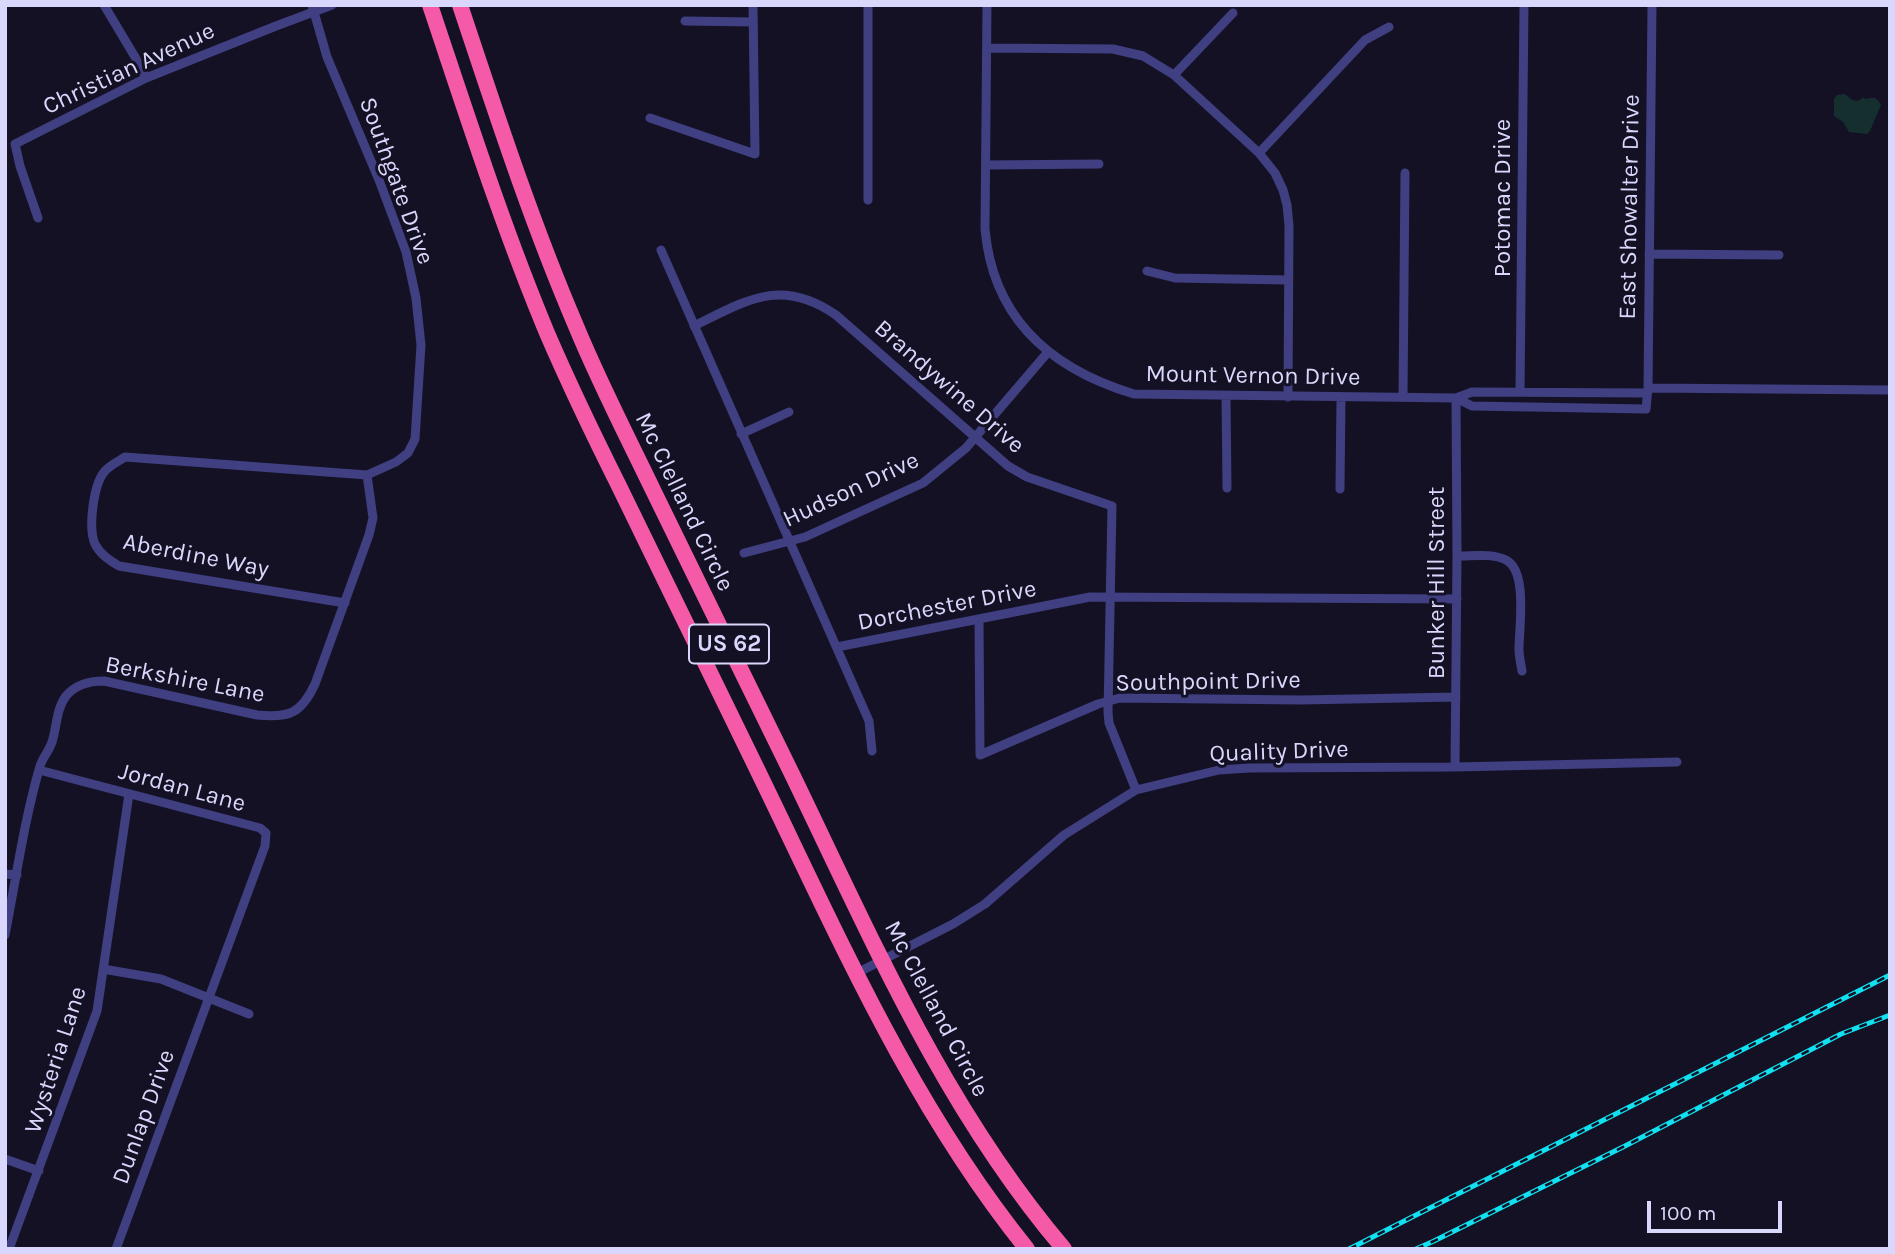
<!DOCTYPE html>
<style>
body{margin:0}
#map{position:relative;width:1895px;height:1254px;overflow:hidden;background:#141125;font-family:Karla,sans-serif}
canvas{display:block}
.frame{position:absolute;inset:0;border:7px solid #dad7fc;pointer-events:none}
.scale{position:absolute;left:1647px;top:1201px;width:135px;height:32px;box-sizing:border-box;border:4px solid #dad7fc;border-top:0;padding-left:9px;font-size:21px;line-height:24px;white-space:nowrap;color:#dad7fc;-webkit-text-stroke:5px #141125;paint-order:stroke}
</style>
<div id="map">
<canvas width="1895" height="1254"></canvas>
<div class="frame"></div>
<div class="scale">100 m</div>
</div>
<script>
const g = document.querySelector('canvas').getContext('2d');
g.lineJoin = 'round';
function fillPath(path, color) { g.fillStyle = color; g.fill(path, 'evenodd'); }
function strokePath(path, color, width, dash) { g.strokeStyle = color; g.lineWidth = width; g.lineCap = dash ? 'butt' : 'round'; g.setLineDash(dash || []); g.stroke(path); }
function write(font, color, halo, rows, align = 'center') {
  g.font = font + ' Karla,sans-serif'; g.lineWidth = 6; g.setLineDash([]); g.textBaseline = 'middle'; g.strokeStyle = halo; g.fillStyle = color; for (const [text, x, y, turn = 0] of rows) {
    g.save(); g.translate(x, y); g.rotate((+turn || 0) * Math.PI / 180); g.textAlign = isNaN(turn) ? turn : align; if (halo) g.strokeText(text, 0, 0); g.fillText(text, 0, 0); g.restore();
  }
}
fillPath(new Path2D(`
 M1845 94 1852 100 1858 101 1864 97 1865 99C1874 97 1877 97 1881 105L1870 131 1867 134 1849 132 1843 122 1834 116V99L1837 95Z`), '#142f2d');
strokePath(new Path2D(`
 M104 5 135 57 146 78
 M312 5 327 57 379 180 406 252 416 298 421 345 415 439 408 453 396 462 367 475 125 457C119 461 112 464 107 469 93 481 88 528 95 544 100 554 109 560 119 566L345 603
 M987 5 985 229C993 319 1051 369 1134 394L1456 398 1472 392 1647 393
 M685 21 753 22
 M987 48 1113 49 1143 56 1174 75 1259 153 1275 173 1283 190 1287 205 1289 226 1288 397
 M1174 75 1233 13
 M650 118 755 154 753 5
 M1259 153 1365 40 1389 27
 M986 165 1099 164
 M868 200V5
 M38 218 20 166 15 144 146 78 276 26 332 5
 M661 250 869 721 872 751
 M1649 254 1779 255
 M1147 271 1175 278 1288 280
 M694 326C747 300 781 277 836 315L1008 466 1027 477 1112 506 1108 712 1109 723 1136 790
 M1648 388 1890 390
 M1520 392 1524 5
 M1226 396 1227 488
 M1403 397 1405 173
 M1456 398 1472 406 1646 409 1648 388 1652 5
 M741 434 789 412
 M1340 489 1341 397
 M744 553 805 537 923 483 966 448 1048 352
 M1457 556C1473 556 1492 553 1506 560 1528 571 1519 628 1519 649 1519 657 1521 664 1522 671
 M979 619 980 755 1098 704 1120 698 1301 700 1456 697
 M837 647 1090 597 1457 599
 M1455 767 1457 556 1456 398
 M39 770 260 828 266 833 265 846 116 1249
 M5 874 17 875
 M5 935C16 879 24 821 40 766 43 757 49 751 52 742 57 727 56 709 66 696 76 684 89 681 104 681L257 715C289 718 301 714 315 684L369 535 373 518 367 475
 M103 969 161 979 249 1014
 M857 973 953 924 985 904 1064 835 1136 790 1219 770 1249 768 1455 767 1677 762
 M5 1159 39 1171
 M9 1249 97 1011 129 794`), '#3f3f81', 9);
strokePath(new Path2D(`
 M430 5C467 115 502 225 547 333 569 384 593 434 618 484 663 578 710 671 755 765 836 931 910 1104 1027 1249
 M460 5C496 113 531 221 576 326 599 382 627 436 653 490 699 585 745 678 791 772 871 937 944 1108 1064 1249`), '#f55aa8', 16);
const rail = new Path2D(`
 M1349 1249 1890 975
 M1416 1249 1434 1241 1625 1146 1841 1034 1890 1015`);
strokePath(rail, '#10e0f0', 5);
strokePath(rail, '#141125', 2.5, [8]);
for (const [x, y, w] of [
 [729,644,80]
]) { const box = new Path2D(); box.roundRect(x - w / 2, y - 19.5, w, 39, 5); g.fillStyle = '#141125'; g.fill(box); strokePath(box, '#dad7fc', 2); }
write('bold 23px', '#dad7fc', null, [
 ["US 62",729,644]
]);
write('24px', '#dad7fc', '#141125', [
 ["Christian Avenue",129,69,-25],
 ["Southgate Drive",396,181,70],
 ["Potomac Drive",1503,198,-90],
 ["East Showalter Drive",1630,207,-89],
 ["Mount Vernon Drive",1253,376,1],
 ["Brandywine Drive",949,387,41],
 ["Hudson Drive",851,490,-25],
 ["Mc Clelland Circle",684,502,64],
 ["Aberdine Way",196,556,11],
 ["Bunker Hill Street",1437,583,-90],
 ["Dorchester Drive",947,606,-11],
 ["Berkshire Lane",185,680,11],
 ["Southpoint Drive",1208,682,-1],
 ["Quality Drive",1279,752,-2],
 ["Jordan Lane",182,788,15],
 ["Mc Clelland Circle",936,1009,62],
 ["Wysteria Lane",56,1060,-72],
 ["Dunlap Drive",144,1117,-70]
]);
</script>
